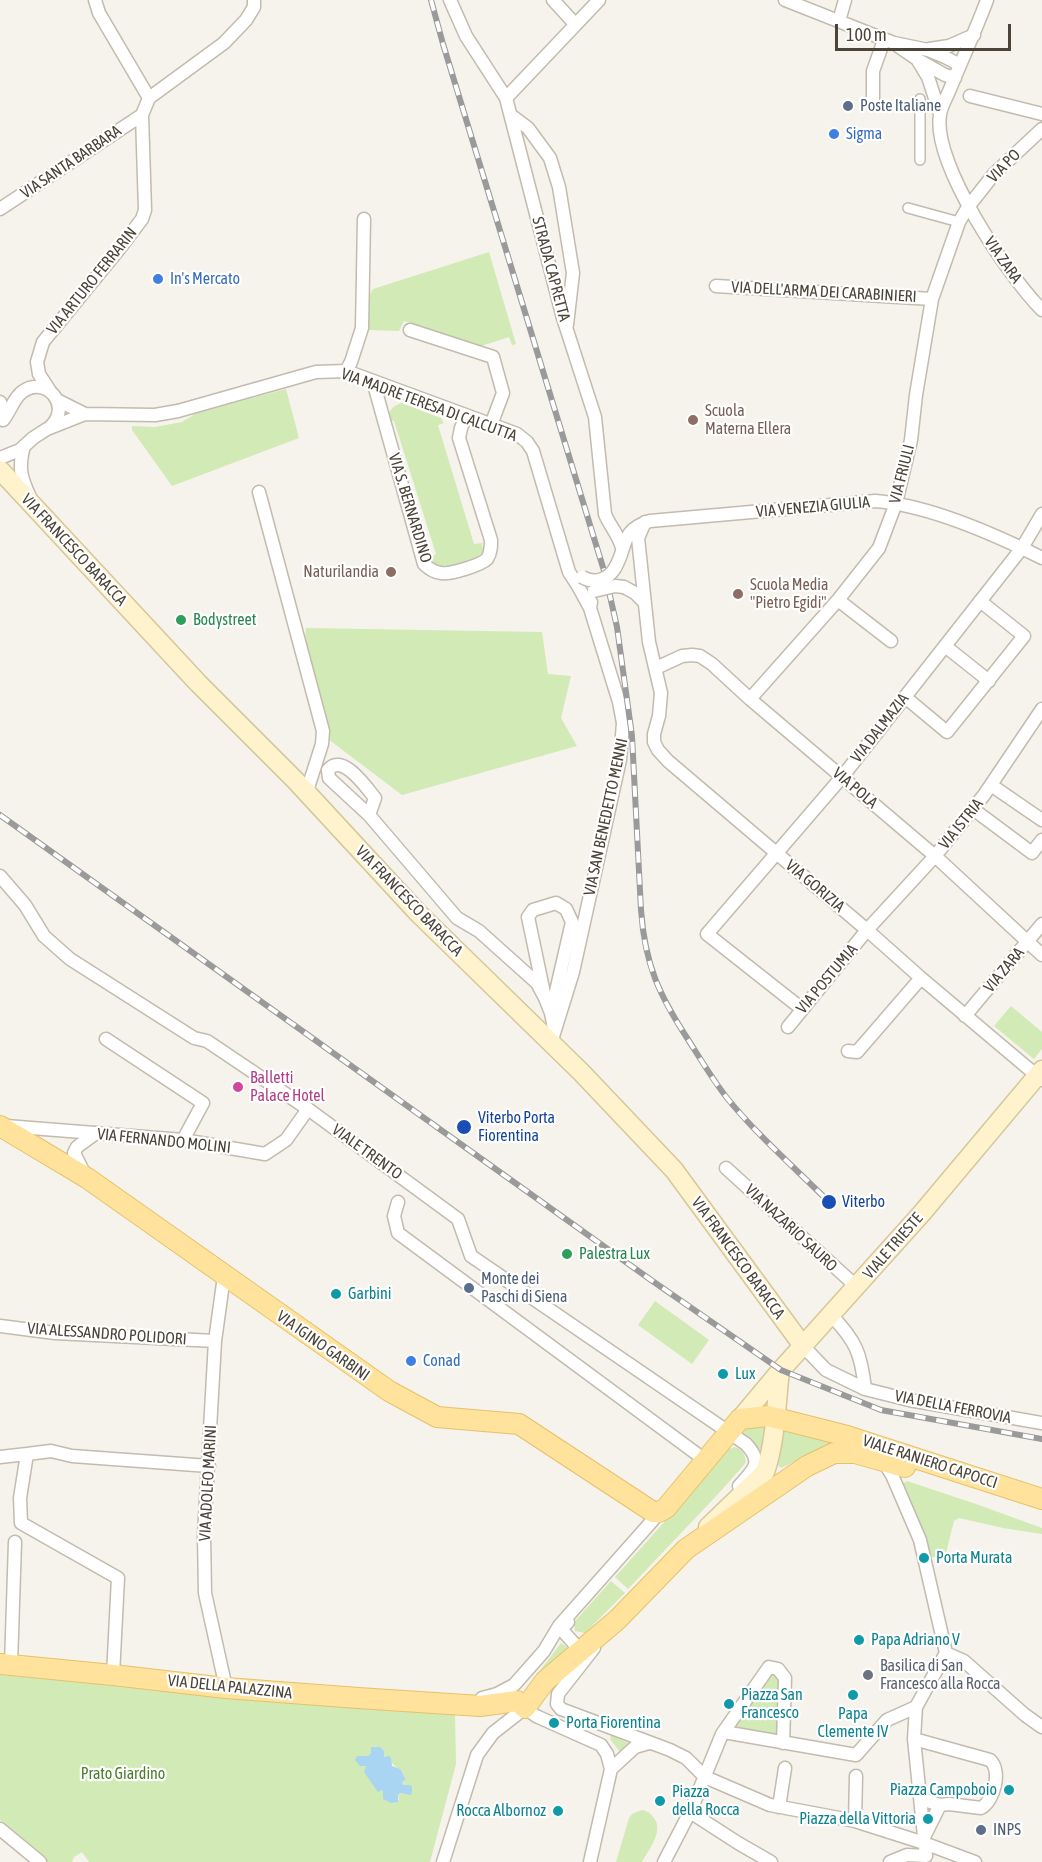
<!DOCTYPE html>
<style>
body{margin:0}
#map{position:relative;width:1042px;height:1862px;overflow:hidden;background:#f6f3ec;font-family:"Asap Condensed",sans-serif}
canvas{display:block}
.scale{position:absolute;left:835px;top:24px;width:176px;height:27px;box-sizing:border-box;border:3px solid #4b4439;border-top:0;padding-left:8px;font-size:18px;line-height:21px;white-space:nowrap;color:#4b4439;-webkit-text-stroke:4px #fff;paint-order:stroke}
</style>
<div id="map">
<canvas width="1042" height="1862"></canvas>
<div class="scale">100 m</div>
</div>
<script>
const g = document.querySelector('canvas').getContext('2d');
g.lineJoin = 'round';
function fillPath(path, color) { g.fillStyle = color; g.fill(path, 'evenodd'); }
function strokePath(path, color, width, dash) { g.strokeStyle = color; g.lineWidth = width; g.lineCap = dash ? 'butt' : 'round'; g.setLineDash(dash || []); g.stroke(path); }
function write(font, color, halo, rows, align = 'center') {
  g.font = font + ' "Asap Condensed",sans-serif'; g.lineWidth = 4.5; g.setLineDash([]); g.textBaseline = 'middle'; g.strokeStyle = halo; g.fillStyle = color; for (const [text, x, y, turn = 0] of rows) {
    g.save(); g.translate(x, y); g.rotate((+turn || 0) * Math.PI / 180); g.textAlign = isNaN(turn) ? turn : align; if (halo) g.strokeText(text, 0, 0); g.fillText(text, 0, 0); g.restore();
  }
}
fillPath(new Path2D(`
 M489 252 516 344 512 345 509 337 478 347 477 344 404 321 399 331 368 330 370 295 373 289Z
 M286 389 299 438 172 486 132 430V426L155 427 182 422 197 413Z
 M401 403 441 418 444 423 438 425 474 544 482 543 483 551 477 558 444 569 434 563 430 557 436 554 394 421 388 419C389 410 393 406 401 403Z
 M306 628 542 632 548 674 571 676 561 718 577 746 402 795 328 739 304 653Z
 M1011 1006 1042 1032V1049L1034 1059 994 1026Z
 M655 1301 709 1340 692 1364 638 1325Z
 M752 1424 763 1425C766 1432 764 1443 760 1450L741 1431V1429Z
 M780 1427 830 1441 831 1445 781 1468 777 1464Z
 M734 1447C742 1448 745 1454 746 1462L743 1466 719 1493 628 1589 615 1577 702 1480 723 1452Z
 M907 1481 976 1504 1042 1528V1534L1003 1528 959 1518 954 1521 945 1557H929L928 1540 902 1484Z
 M611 1581 625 1593 585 1633 575 1631 574 1622Z
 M561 1643 567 1647 568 1651 533 1684 532 1681Z
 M771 1674H775L780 1680 779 1736 733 1727Z
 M0 1675 455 1714 456 1764 430 1862H89L82 1852 74 1857 72 1862H48L0 1820ZM371 1753 386 1757C393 1765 400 1769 406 1778L402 1782 403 1785 410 1786 412 1788 398 1795 399 1800 381 1790 366 1766 362 1757 368 1756Z
 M611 1735 628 1743 629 1745 620 1752 610 1739Z
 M642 1810C648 1811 650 1813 654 1818 664 1831 649 1849 642 1862H616L629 1818 632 1814Z`), '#d2eab5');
fillPath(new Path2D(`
 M371 1747H380L384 1751V1757L389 1756 391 1758 392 1766 400 1769 406 1779 402 1782 403 1785H410L412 1787V1793L410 1795 401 1793 398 1795V1802L391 1803 383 1799V1791L381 1790 378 1792 364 1772 366 1766H360L355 1760 357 1756H368L371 1753Z`), '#a9d4f2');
const pedestrian = new Path2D(`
 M920 99V160
 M908 208 959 222`);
const minor = new Path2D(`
 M95 0 99 13 149 98
 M450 0 466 36 506 98 563 318 595 417 605 514C609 525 619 535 622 548
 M553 0 575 24
 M785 0 894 43 928 50 945 57 960 65
 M987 0C976 30 962 59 950 89 947 97 941 106 940 115 932 163 1008 276 1042 310
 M839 21 845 0
 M898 46 917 59 928 77 940 114
 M929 49 949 46 974 35
 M920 61 945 75 955 78
 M970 96 1042 114
 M506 98 599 0
 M873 105V71L884 40
 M512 116 528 128 550 158 559 187 573 273 567 325
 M0 209 142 115
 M716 286 932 299
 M410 330 493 357 503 393 491 425
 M346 371 351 362 362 328 364 219
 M373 381 424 564C429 569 433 572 441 573 449 575 481 565 487 559 491 553 491 547 491 540L459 438 461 428 466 416
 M50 391 39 374 37 362 43 342 120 248 142 219 145 210 142 115 149 98 224 43 246 20 254 7V0
 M57 400 85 414
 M0 402 3 412V420
 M3 420C10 412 13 399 22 392 46 374 74 407 49 428
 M24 446C18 468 21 478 30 497
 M0 458 20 450 33 438 47 429 85 414 155 415 178 411 316 372 346 371 517 434 527 442 533 451 569 572 578 586 590 608
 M259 492 323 731 322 744 306 794
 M645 522 638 538 649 642 661 693 659 716 654 734V742L658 750 668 761 867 930 921 978 1042 1080
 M615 568C628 546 619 531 650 521L875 501C929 505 994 534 1042 558
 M624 587 635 593 644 602
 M838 600 891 641
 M945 646 989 681
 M656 668 682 656 692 655 700 656 712 664 750 699 935 856 1042 955
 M905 697 947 732 1024 636 980 601
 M750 699 838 600 879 548 896 503 911 440 916 395 932 299 959 222 968 207 994 174 1042 129
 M991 785 1042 820
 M973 809 1032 853 1042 840
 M369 815 329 778 328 770C342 752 366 787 375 798L369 815 457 918 479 931 537 983 545 998
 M0 876 25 905 44 936 70 959 194 1038 207 1041 308 1109 458 1219 471 1256 746 1444C764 1463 753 1470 739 1486
 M802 1009 707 934 842 777 1022 548 1042 514
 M551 1013 572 922 566 909 556 903 533 910 528 917 545 998 551 1013 554 1029
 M965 1016 1042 924
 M788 1027 867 930 935 856 984 795 1042 709
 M106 1039 203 1103 183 1140
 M551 1043 573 972 620 760 623 723 619 702 590 608 591 602
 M848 1051 857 1052 921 978
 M6 1126 183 1140 265 1154 286 1140 308 1109
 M726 1168 857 1287
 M84 1173 74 1153 77 1147 96 1133
 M398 1202 394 1216 398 1233 705 1460
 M224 1276 215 1341 204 1535 205 1593 226 1688
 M831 1315C856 1341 861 1353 865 1389
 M0 1326 55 1333 215 1341
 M803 1346 826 1370 865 1389 909 1400 1042 1423
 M0 1457 27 1454
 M883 1461 892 1475 920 1540 946 1653 916 1707 914 1739 926 1856 907 1855 890 1862
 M568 1622 561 1629 580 1650
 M594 1648 558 1694 557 1704 561 1709 670 1750 686 1758 705 1777 770 1805 855 1821 924 1843 975 1862
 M946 1653 964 1661 1025 1715 1042 1727
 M11 1665 15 1542
 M113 1675 118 1578 21 1523 20 1498 27 1454 51 1451 72 1456 209 1466
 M482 1698 497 1694 514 1685 544 1651 559 1626 653 1520V1512
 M724 1732 856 1755 887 1720 916 1707
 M914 1739 990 1760C1002 1771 994 1801 981 1808L949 1804 940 1805 921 1799
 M611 1769 635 1747 649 1743
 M779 1807 785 1768
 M690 1812 738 1843 771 1862
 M855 1821 856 1776
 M0 1829 40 1862
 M925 1835 940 1805
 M443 1862 477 1755 493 1733 525 1708 536 1716 601 1745 607 1754 611 1769 590 1862
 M664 1862 691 1810 722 1734 769 1667 778 1669 785 1678 783 1743`);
const secondary = new Path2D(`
 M0 470 198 683 296 781 418 913 581 1072 674 1170 803 1346
 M740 1419 781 1370 922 1213 1042 1070
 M708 1527 765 1472C776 1440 776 1404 780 1371`);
const primary = new Path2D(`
 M0 1126 87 1178 389 1391 437 1417 519 1424 653 1512H659L666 1508 740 1419 768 1416 847 1436 1042 1499
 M0 1664 113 1675 226 1688 358 1698 480 1706 517 1701 525 1708 545 1681 617 1620 686 1549 807 1466 834 1453H855L905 1467`);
strokePath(pedestrian, '#c2bbae', 12);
strokePath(minor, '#c2bbae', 15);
strokePath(secondary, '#d6c79b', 21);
strokePath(primary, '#e6c16a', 22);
strokePath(pedestrian, '#fff', 9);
strokePath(minor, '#fff', 12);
strokePath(secondary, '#fff3cd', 18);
strokePath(primary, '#ffe39c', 20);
const rail = new Path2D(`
 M431 0 443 44 605 574 617 627 628 707 632 736 641 910C645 965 659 995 689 1041 701 1060 713 1080 727 1098 757 1135 795 1168 829 1202
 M0 815 651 1280 781 1370 881 1410 1042 1439`);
strokePath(rail, '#9a9a9a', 6);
strokePath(rail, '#fff', 4, [11]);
const minorBridge = new Path2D(`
 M582 577C594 584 608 580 615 568
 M594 591 615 586 624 587`);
strokePath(minorBridge, '#c2bbae', 15, []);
strokePath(minorBridge, '#fff', 12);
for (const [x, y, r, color] of [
 [848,106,6,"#5c6f8a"],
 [834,134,6,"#3f7fe0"],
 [158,279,6,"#3f7fe0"],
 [693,420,6,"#8d6e63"],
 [391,572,6,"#8d6e63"],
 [738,594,6,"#8d6e63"],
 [181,620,6,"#2e9e5b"],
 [238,1087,6,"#d1479c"],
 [464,1127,8,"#1a4fb4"],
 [829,1202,8,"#1a4fb4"],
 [567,1254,6,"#2e9e5b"],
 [469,1288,6,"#5c6f8a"],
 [336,1294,6,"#0f9aa8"],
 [411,1361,6,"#3f7fe0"],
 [723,1374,6,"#0f9aa8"],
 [924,1558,6,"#0f9aa8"],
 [859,1640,6,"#0f9aa8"],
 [868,1675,6,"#6b7280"],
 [853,1695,6,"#0f9aa8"],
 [729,1704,6,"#0f9aa8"],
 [554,1723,6,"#0f9aa8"],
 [1009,1790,6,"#0f9aa8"],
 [660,1801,6,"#0f9aa8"],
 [558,1811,6,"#0f9aa8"],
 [928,1819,6,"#0f9aa8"],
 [981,1830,6,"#5c6f8a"]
]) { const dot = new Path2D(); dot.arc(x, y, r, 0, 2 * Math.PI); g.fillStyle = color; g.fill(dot); strokePath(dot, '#fff', 2); }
write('16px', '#4e5e75', '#fff', [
 ["Poste Italiane",860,106],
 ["Monte dei",481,1279],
 ["Paschi di Siena",481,1297],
 ["INPS",993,1830]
], 'left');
write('16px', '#366cbe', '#fff', [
 ["Sigma",846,134],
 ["In's Mercato",170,279],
 ["Conad",423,1361]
], 'left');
write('16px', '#4b4439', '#fff', [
 ["VIA SANTA BARBARA",71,162,-34],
 ["VIA PO",1004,166,-46],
 ["VIA ZARA",1003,260,55],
 ["STRADA CAPRETTA",551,269,75],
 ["VIA ARTURO FERRARIN",92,281,-51],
 ["VIA DELL'ARMA DEI CARABINIERI",824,292,3],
 ["VIA MADRE TERESA DI CALCUTTA",429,405,20],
 ["VIA FRIULI",902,474,-76],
 ["VIA VENEZIA GIULIA",813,507,-5],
 ["VIA S. BERNARDINO",410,508,73],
 ["VIA FRANCESCO BARACCA",74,550,47],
 ["VIA DALMAZIA",880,728,-52],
 ["VIA POLA",855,788,40],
 ["VIA SAN BENEDETTO MENNI",606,817,-78],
 ["VIA ISTRIA",961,824,-51],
 ["VIA GORIZIA",815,886,40],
 ["VIA FRANCESCO BARACCA",409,901,46],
 ["VIA ZARA",1004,970,-50],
 ["VIA POSTUMIA",827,979,-50],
 ["VIA FERNANDO MOLINI",164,1141,6],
 ["VIALE TRENTO",367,1152,36],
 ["VIA NAZARIO SAURO",791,1228,43],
 ["VIALE TRIESTE",893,1246,-49],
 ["VIA FRANCESCO BARACCA",738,1258,54],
 ["VIA ALESSANDRO POLIDORI",107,1334,4],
 ["VIA IGINO GARBINI",323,1346,35],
 ["VIA DELLA FERROVIA",953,1407,11],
 ["VIALE RANIERO CAPOCCI",930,1462,18],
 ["VIA ADOLFO MARINI",208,1483,-87],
 ["VIA DELLA PALAZZINA",230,1687,6]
]);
write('16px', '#785e54', '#fff', [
 ["Scuola",705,411],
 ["Materna Ellera",705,429],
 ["Naturilandia",379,572,"right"],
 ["Scuola Media",750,585],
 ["\"Pietro Egidi\"",750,603]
], 'left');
write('16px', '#27864d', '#fff', [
 ["Bodystreet",193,620],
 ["Palestra Lux",579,1254]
], 'left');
write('16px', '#b23c85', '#fff', [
 ["Balletti",250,1078],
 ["Palace Hotel",250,1096]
], 'left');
write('16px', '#164399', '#fff', [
 ["Viterbo Porta",478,1118],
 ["Fiorentina",478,1136],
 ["Viterbo",842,1202]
], 'left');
write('16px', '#0d838f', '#fff', [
 ["Garbini",348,1294],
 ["Lux",735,1374],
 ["Porta Murata",936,1558],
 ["Papa Adriano V",871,1640],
 ["Piazza San",741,1695],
 ["Francesco",741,1713],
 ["Papa",853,1714,"center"],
 ["Clemente IV",853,1732,"center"],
 ["Porta Fiorentina",566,1723],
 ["Piazza Campoboio",997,1790,"right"],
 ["Piazza",672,1792],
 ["della Rocca",672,1810],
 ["Rocca Albornoz",546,1811,"right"],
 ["Piazza della Vittoria",916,1819,"right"]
], 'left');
write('16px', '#5b616d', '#fff', [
 ["Basilica di San",880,1666],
 ["Francesco alla Rocca",880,1684]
], 'left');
write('16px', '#4a7f2a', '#fff', [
 ["Prato Giardino",123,1774]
]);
</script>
